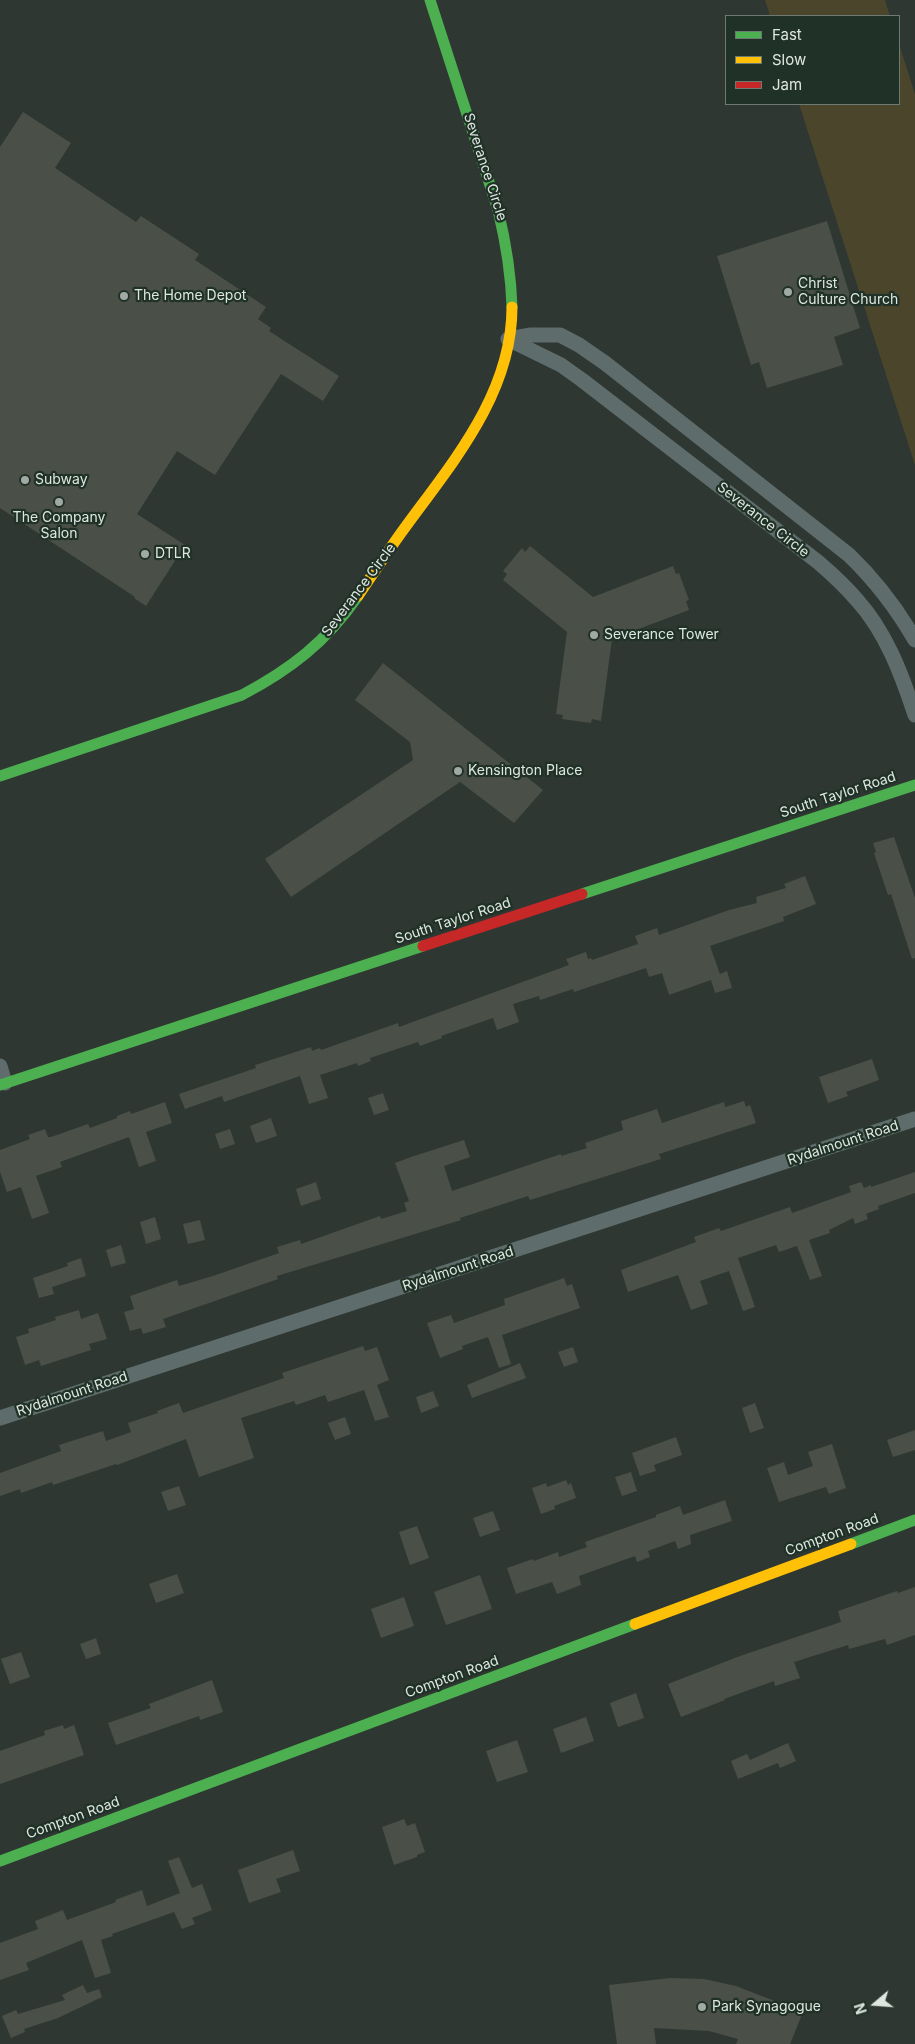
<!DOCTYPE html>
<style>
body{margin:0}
#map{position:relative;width:915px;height:2044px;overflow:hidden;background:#2e3732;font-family:Inter,sans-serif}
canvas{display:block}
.legend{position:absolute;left:725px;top:15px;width:175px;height:90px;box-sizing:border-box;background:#203127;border:1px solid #6c7a71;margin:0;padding:6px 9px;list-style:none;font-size:15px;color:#dde7e0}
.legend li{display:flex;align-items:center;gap:10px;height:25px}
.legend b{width:25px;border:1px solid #6c7a71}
.north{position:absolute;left:850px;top:1979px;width:50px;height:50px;-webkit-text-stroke:4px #203127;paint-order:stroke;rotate:252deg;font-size:14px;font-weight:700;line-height:20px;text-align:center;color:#dde7e0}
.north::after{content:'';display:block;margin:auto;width:18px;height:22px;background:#dde7e0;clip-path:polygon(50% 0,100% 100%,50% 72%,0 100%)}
</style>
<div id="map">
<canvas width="915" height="2044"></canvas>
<ul class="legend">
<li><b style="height:6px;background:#4caf50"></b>Fast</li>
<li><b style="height:6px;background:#ffc107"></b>Slow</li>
<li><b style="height:6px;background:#c62828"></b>Jam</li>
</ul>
<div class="north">N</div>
</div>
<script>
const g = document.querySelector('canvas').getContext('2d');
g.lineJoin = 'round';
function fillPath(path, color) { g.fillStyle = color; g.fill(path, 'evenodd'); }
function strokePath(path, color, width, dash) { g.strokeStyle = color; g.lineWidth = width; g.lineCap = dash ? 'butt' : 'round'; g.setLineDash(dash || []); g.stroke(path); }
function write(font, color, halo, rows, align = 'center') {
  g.font = font + ' Inter,sans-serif'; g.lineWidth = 4.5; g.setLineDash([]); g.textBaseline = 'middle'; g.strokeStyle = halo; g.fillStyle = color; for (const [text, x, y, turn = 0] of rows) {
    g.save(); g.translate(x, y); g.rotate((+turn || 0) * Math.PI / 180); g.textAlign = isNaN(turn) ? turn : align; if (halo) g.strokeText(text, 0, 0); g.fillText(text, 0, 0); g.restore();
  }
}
fillPath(new Path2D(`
 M765 0H885L890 16H770Z
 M899 44 915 94V465L799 104H899Z`), '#4b452c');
fillPath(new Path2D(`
 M23 112 71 143 55 168 136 222 141 216 199 254 195 260 266 307 258 319 271 328 269 331 339 376 323 401 281 374 215 475 177 451 137 514 185 545 146 606 134 598 135 597 0 508V147Z
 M827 221 860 328 834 337 843 365 767 388 759 362 751 365 717 256Z
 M530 546 593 597 673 566 676 574 679 573 689 600 686 601 689 610 612 639 601 721 592 719 591 723 562 719 563 715 556 714 567 632 503 580 507 574 503 571 522 548 525 552Z
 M383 663 543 790 514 823 460 782 291 897 265 859 413 760 410 742 355 700Z
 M894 837 915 898V958L912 959 891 894 888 895 874 853 876 852 873 843Z
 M805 876 816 904 783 917 784 921 710 946 720 974 727 971 732 988 715 993 711 980 669 995 662 973 649 977 646 968 574 992 573 989 540 1000 539 996 513 1004 519 1022 497 1030 493 1018 441 1036 442 1038 420 1046 418 1042 370 1058 371 1061 358 1066 357 1063 320 1075 328 1098 309 1104 300 1076 224 1102 222 1096 185 1109 179 1094 256 1068 255 1065 311 1047 312 1051 320 1048 321 1050 398 1023 399 1027 569 965 566 959 586 952 588 959 591 958 592 960 638 944 635 936 657 928 659 935 729 910 757 903 756 897 786 888 784 884Z
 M872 1059 879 1080 846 1092 848 1096 828 1103 819 1077Z
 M383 1093 389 1110 374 1115 368 1098Z
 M744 1101 746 1107 750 1105 756 1123 659 1154 661 1159 530 1200 528 1196 460 1218 461 1220 277 1276 278 1279 163 1319 166 1327 143 1334 141 1328 130 1331 124 1312 134 1309 130 1296 177 1280 179 1286 213 1276 279 1253 277 1247 300 1240 301 1244 380 1216 381 1219 407 1211 404 1203 409 1201 395 1163 411 1157 464 1140 470 1157 444 1166 452 1191 561 1154V1156L587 1148 585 1143 623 1130 621 1121 657 1109 662 1123 724 1102 725 1107Z
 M165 1102 172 1123 146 1132 156 1161 139 1167 129 1137 60 1162 62 1167 36 1176 49 1213 32 1219 21 1187 7 1192 0 1172V1150L30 1139 28 1135 45 1129 48 1137H51L88 1124 90 1128 117 1118V1116L130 1111 131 1114Z
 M271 1118 277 1136 256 1143 250 1126Z
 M230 1129 235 1144 220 1149 215 1134Z
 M915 1172V1193L878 1206 879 1209 866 1214 868 1219 855 1224 853 1218 829 1230 830 1233 809 1240 822 1276 810 1280 797 1246 779 1252 776 1245 738 1258 755 1307 743 1311 729 1271 700 1281 708 1304 691 1310 678 1275 628 1292 621 1270 696 1242 694 1237 719 1228 721 1231 790 1207 792 1213 851 1192 849 1186 861 1182 864 1188 871 1185V1187Z
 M316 1182 321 1199 301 1206 296 1189Z
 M155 1217 161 1239 146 1244 140 1222Z
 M200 1220 205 1240 188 1244 183 1224Z
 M121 1245 126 1263 111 1267 106 1250Z
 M81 1258 86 1276 52 1287 54 1294 39 1298 33 1278 68 1266 67 1263Z
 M564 1278 567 1286 572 1284 580 1308 502 1335 511 1364 499 1368 488 1337 462 1346 463 1349 440 1358 427 1323 451 1315 454 1323 505 1305 504 1299Z
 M79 1310 81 1319 98 1313 107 1339 89 1344 91 1350 41 1366 39 1360 25 1365 16 1337 29 1333 28 1329 56 1320 55 1317Z
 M363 1346 365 1351 377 1347 389 1380 377 1385 389 1417 375 1421 364 1390 328 1402 325 1395 296 1405 294 1401 241 1418 254 1458 199 1477 186 1439 117 1465 116 1464 53 1485 52 1482 21 1493 20 1489 0 1496V1473L61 1451 59 1445 103 1431 106 1441 131 1432 128 1423 158 1413 157 1411 179 1403 183 1413 284 1378 282 1373Z
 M573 1347 578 1362 564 1367 558 1352Z
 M520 1363 526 1378 472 1398 467 1385Z
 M433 1391 439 1406 421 1413 416 1397Z
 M755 1403 764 1428 750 1433 742 1408Z
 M345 1417 351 1434 335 1440 328 1423Z
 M915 1430V1450L893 1457 887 1440Z
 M676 1437 682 1455 654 1465 656 1471 640 1476 632 1453Z
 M832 1444 846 1488 829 1494 826 1487 779 1502 767 1468 784 1462 788 1475 813 1466 808 1452Z
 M631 1472 637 1491 622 1496 615 1477Z
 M566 1480 568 1485 571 1483 576 1498 554 1506 555 1509 541 1514 532 1488 546 1483 547 1487Z
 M179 1486 186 1505 168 1511 161 1492Z
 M725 1500 732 1521 690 1535 691 1544 678 1549 675 1541 648 1551 650 1557 637 1562 635 1556 579 1576 581 1585 557 1594 552 1582 516 1594 507 1568 533 1559 534 1561 558 1552 559 1557 587 1547 585 1542 656 1517V1515L680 1506 683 1515Z
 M493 1511 500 1530 480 1537 473 1518Z
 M417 1526 429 1558 410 1565 399 1532Z
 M177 1574 184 1593 156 1603 149 1584Z
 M480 1575 492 1609 446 1625 434 1592Z
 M915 1587V1635L887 1645 885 1639 849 1649 848 1645 794 1662 800 1678 775 1686 774 1681 724 1699 725 1700 681 1717 668 1684 740 1656 841 1622 838 1611 897 1591 898 1593Z
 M404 1597 414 1626 381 1638 371 1609Z
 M96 1638 101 1654 86 1659 80 1644Z
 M21 1652 30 1677 10 1684 1 1659Z
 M212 1680 223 1712 200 1720 199 1716 116 1745 108 1723 151 1708 149 1704Z
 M636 1693 644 1718 618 1727 610 1703Z
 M586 1717 594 1741 561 1753 553 1729Z
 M63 1725 64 1729 74 1725 84 1755 0 1784V1751L45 1735 44 1731Z
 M517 1740 528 1772 497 1782 486 1751Z
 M788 1743 796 1761 780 1768 778 1763 738 1779 731 1761 747 1754 750 1760Z
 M404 1819 407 1826 415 1823 425 1852 417 1855V1857L394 1865 382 1827Z
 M293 1850 300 1871 276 1879 281 1892 249 1903 238 1870Z
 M179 1857 192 1888 202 1884 212 1910 192 1918 195 1924 182 1929 174 1912 112 1934 113 1936 101 1940 111 1973 95 1978 82 1940 26 1963 29 1970 0 1980V1943L38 1929 35 1921 63 1910 67 1920 116 1902 115 1900 142 1890 147 1906 180 1893 168 1861Z
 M670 1978 704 1979 736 1986 803 2012 790 2044H736L738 2039 709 2031 654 2028 656 2044H617L609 1985Z
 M83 1985 87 1993 99 1989 102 1997 58 2018 24 2029 25 2032 11 2038 2 2016 16 2010 18 2014 65 2000 62 1995Z`), '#4a5047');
strokePath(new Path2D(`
 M508 339 561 365 582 380 818 562C832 574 845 586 857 600 886 632 902 675 915 715
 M508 339 531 335H560L579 345 605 363 849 555C877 582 896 607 915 640
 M0 1066 5 1083
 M0 1418 915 1119`), '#5e6d6c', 15);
strokePath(new Path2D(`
 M430 0 498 210C506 243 511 273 512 307
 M0 776 242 695C291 669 326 642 358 596
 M582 894 915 785
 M0 1085 423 946
 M851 1544 915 1520
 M0 1861 635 1624`), '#4caf50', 11);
strokePath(new Path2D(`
 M358 596C372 575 386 554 401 533 450 465 512 396 512 307
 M635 1624 851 1544`), '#ffc107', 11);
strokePath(new Path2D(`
 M423 946 582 894`), '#c62828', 11);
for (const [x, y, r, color] of [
 [788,292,5,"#a0a9a3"],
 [124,296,5,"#a0a9a3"],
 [25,480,5,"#a0a9a3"],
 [59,502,5,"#a0a9a3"],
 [145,554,5,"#a0a9a3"],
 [594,635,5,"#a0a9a3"],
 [458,771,5,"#a0a9a3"],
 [702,2007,5,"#a0a9a3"]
]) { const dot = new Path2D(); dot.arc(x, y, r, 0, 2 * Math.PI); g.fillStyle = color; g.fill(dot); strokePath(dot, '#203127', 2); }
write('14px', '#dde7e0', '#203127', [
 ["Severance Circle",485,167,72],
 ["Severance Circle",763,520,38],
 ["Severance Circle",359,590,-53],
 ["South Taylor Road",838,795,-18],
 ["South Taylor Road",453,921,-18],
 ["Rydalmount Road",843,1143,-18],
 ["Rydalmount Road",458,1269,-18],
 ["Rydalmount Road",72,1394,-18],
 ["Compton Road",832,1535,-20],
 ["Compton Road",452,1677,-20],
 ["Compton Road",73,1818,-20]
]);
write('14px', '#dde7e0', '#203127', [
 ["Christ",798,284],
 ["Culture Church",798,300],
 ["The Home Depot",134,296],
 ["Subway",35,480],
 ["The Company",59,518,"center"],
 ["Salon",59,534,"center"],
 ["DTLR",155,554],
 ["Severance Tower",604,635],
 ["Kensington Place",468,771],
 ["Park Synagogue",712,2007]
], 'left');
</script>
